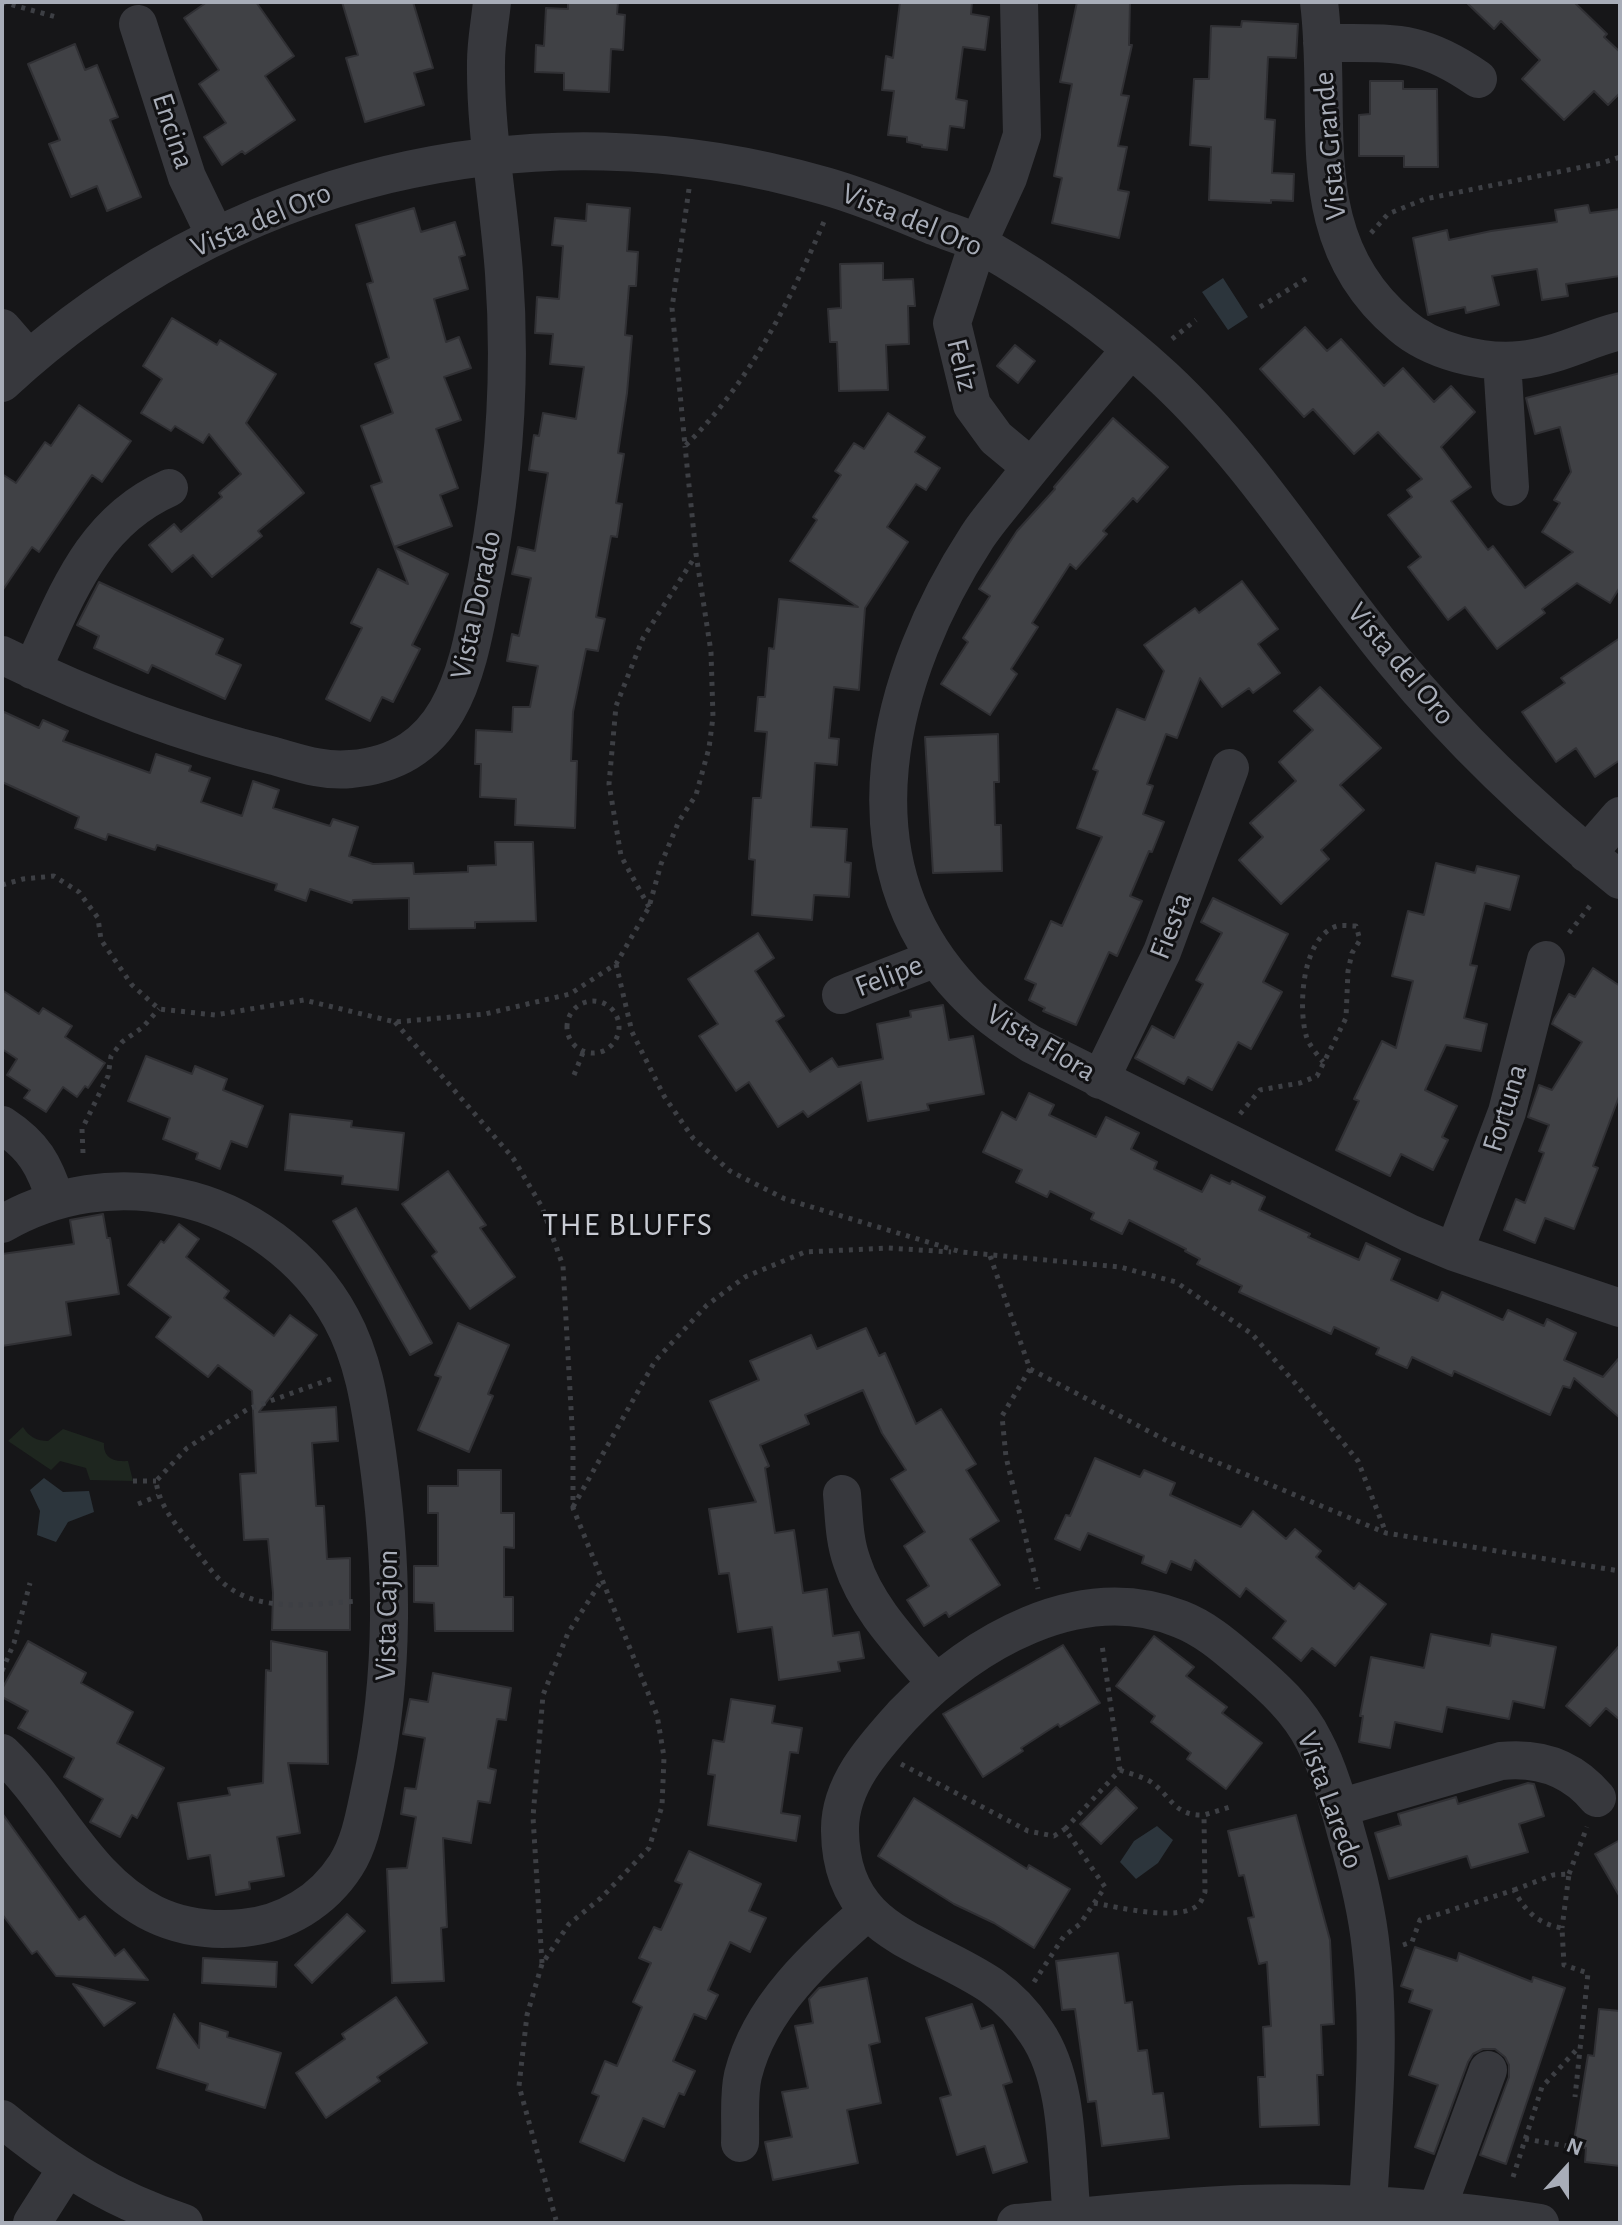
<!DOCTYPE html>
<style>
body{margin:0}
#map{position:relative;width:1622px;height:2225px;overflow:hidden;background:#161618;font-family:"Alegreya Sans",sans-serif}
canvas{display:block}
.frame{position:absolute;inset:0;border:4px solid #a8adb8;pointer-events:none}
.north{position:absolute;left:1526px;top:2129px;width:80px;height:80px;-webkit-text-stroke:6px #111113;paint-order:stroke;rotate:21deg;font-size:22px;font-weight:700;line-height:32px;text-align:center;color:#a8adb8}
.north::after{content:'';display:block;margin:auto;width:28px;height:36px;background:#a8adb8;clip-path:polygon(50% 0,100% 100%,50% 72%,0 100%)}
</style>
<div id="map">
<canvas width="1622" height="2225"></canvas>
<div class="frame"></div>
<div class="north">N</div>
</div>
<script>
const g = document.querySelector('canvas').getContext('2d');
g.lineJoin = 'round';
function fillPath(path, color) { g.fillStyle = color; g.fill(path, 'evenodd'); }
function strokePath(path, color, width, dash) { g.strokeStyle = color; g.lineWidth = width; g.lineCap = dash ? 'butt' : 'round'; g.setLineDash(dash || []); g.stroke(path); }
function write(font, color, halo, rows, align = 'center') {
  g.font = font + ' "Alegreya Sans",sans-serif'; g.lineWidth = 6; g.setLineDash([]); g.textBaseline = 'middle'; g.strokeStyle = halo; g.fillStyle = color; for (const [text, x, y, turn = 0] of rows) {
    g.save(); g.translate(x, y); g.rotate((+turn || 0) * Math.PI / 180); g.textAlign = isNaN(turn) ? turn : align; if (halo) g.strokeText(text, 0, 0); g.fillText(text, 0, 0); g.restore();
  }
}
fillPath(new Path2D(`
 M23 1427C29 1437 37 1441 48 1441L63 1429 104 1443C103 1458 114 1462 128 1461L133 1481 90 1480 86 1468 60 1461 51 1470 8 1441Z`), '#1e261f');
fillPath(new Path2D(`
 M1223 278 1248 317 1228 330 1202 292Z
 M44 1478 63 1492 89 1491 94 1512 68 1522 56 1542 37 1535 40 1511 30 1490Z
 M1157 1826 1173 1840 1158 1863 1136 1879 1120 1862 1134 1841Z`), '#2c353c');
const building = new Path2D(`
 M207 2H256L294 56 265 76 295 120 245 154 242 151 222 165 204 137 226 123 199 84 219 70 184 18Z
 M342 2H413L433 68 414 73 424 105 365 122 346 58 358 55Z
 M568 2H618L617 14 625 15 623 50 611 49 609 92 564 90V73L535 72 536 45 544 46 546 8 568 9Z
 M900 2H972L971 14 989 17 985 50 963 47 956 99 967 101 964 128 950 126 947 150 922 147V145L907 142V137L888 135 894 91 882 90 886 56 893 58Z
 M1077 2H1130L1129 45H1132L1121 95 1129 96 1118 146 1127 147 1118 190 1129 192 1119 238 1052 223 1062 178 1054 176 1072 84 1060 82Z
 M1466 2H1574L1607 34 1604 37 1620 52V93L1608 105 1594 91 1564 120 1522 79 1540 60 1501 21 1494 29Z
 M1242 21 1298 24 1296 58 1268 57 1265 119 1275 120 1272 173 1294 174 1293 201 1271 200V203L1209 200 1211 147 1190 145 1194 79H1209L1211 26 1241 27Z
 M75 44 85 70 97 65 118 117 110 120 141 197 107 211 97 186 71 197 49 144 60 140 28 64Z
 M1370 81H1403V89H1437L1438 167H1404V156H1359V115L1370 114Z
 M587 204 630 208 627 251 638 252 636 286H629L625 335 632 336 627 393 618 453 624 454 616 503 622 504 617 537 611 536 596 617 605 619 598 651 586 649 573 712 571 761H577L575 828 515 825 516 799 480 797 481 764H475L476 730 512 732 513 707H530L538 666 507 661 512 634 519 636 531 578 512 574 518 547 535 551 548 473 529 470 534 435 539 436 543 413 576 419 584 367 550 364 553 334 535 333 537 297 559 299 563 246 552 245 555 218 586 221Z
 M1588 205 1590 213 1620 209V276L1566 284 1568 296 1542 300 1537 269 1492 276 1499 305 1466 313 1465 307 1428 315 1413 238 1447 230 1449 240 1491 231 1557 222 1555 210Z
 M414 208 421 232 455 222 465 255 459 257 468 289 434 299 446 342 459 337 471 368 444 377 461 420 436 429 458 488 440 495 452 526 394 547 371 486 382 482 361 426 393 413 375 364 389 358 367 284 373 282 356 225Z
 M883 263V280L913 279 915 306H908L909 344 886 345 888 390 839 391 837 342H830L828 309 841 308 840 264Z
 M172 318 217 345 220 340 276 374 246 423 304 493 258 531 262 536 212 577 193 555 172 572 149 545 174 524 181 532 222 497 219 493 241 474 209 434 203 443 175 426 171 431 141 413 162 379 143 366Z
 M1305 327 1327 351 1341 339 1384 386 1403 368 1434 402 1451 386 1475 412 1441 447 1471 487 1451 501 1488 550 1493 546 1525 588 1573 552 1542 532 1560 503 1554 500 1571 472 1560 427 1535 434 1526 398 1620 373V587L1610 603 1577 583 1542 609 1545 613 1497 649 1465 607 1448 620 1408 567 1421 557 1388 515 1412 497 1407 490 1422 479 1378 432 1354 454 1313 409 1304 417 1260 369Z
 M1015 345 1035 361 1018 383 997 366Z
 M79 405 131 441 102 482 92 475 39 552 32 547 2 591V474L16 483 45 442 51 446Z
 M888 413 925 437 915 452 940 468 926 490 916 484 887 527 908 542 865 608 859 690 834 687 829 738 839 739 837 765 815 763 811 827 847 829 845 862 851 863 849 897 814 895 812 920 752 915 755 860 749 859 753 798H761L767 732 755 731 758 697H765L769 648 774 649 779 599 858 607 790 561 817 520 813 517 841 475 835 471 854 443 864 449Z
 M1113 418 1168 467 1137 502 1133 498 1103 531 1107 534 1076 569 1070 564 1032 623 1038 627 1011 669 1017 674 990 715 941 684 968 642 963 638 990 596 979 589 1017 531 1055 489 1054 487Z
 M394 547 448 574 412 645 420 649 393 702 382 697 370 721 326 699 362 628 351 623 378 569 408 584Z
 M1242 581 1278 629 1258 644 1280 673 1253 693 1249 688 1222 707 1200 678 1177 738 1166 734 1147 784 1153 786 1143 814 1164 822 1152 852 1149 851 1130 896 1142 901 1117 956 1109 952 1076 1025 1043 1011 1045 1008 1029 1000 1036 984 1025 979 1051 921 1062 926 1102 837 1077 828 1098 771 1093 769 1117 709 1145 720 1164 671 1144 645 1195 608 1199 613Z
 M99 582 223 639 216 654 241 665 225 699 152 665 148 673 94 648 99 636 77 625Z
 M1620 638V760L1595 777 1576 748 1556 762 1522 712 1565 683 1561 678Z
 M1320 687 1381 748 1340 785 1364 810 1321 850 1329 859 1281 904 1239 860 1263 837 1250 823 1296 781 1279 762 1313 730 1294 711Z
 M2 711 39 728 43 720 68 731 63 741 150 773 156 754 191 766 189 771 210 778 201 802 242 816 253 781 279 790 273 808 330 826 333 819 358 827 349 856 373 864 413 863 414 874 468 872V866L496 865 495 842H533L536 921 475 922V928L409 929V898L353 900 352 903 310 889 306 901 275 890 277 884 157 845 155 850 108 834 106 840 75 828 79 817 2 782Z
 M998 734 999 782H994L995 825H1001L1002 871 933 873 925 737Z
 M1436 863 1475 873 1477 866 1519 876 1510 910 1485 903 1470 965 1477 966 1464 1018 1487 1024 1481 1051 1446 1045 1425 1090 1457 1106 1442 1137 1448 1140 1433 1170 1401 1154 1390 1176 1336 1150 1359 1101 1354 1099 1382 1041 1396 1048 1413 981 1392 976 1408 911 1424 915Z
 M1213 898 1288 934 1263 982 1282 992 1251 1049 1238 1042 1212 1090 1188 1077 1184 1084 1135 1058 1152 1026 1174 1038 1203 984 1196 980 1222 933 1201 922Z
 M758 933 774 958 755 971 784 1016 776 1021 810 1072 832 1058 838 1067 883 1059 877 1024 911 1017 910 1011 943 1005 949 1040 973 1036 984 1094 927 1104 929 1110 868 1121 861 1082 808 1117 803 1111 778 1127 749 1082 736 1091 699 1036 718 1024 688 979Z
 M1593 968 1620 986V1094L1593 1166 1598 1168 1574 1229 1545 1218 1535 1243 1504 1230 1516 1199 1525 1203 1544 1153 1539 1151 1549 1125 1528 1117 1539 1085 1552 1090 1582 1042 1552 1024 1554 1019 1569 994 1575 997Z
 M2 990 39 1014 43 1008 72 1026 65 1037 105 1063 88 1088 85 1086 77 1097 63 1087 46 1112 24 1098 30 1090 7 1075 17 1059 2 1049Z
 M146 1056 192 1074 195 1066 227 1079 223 1090 263 1106 247 1147 231 1141 220 1169 196 1159 198 1153 163 1139 170 1118 128 1101Z
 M1029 1093 1054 1105 1049 1115 1096 1137 1106 1117 1139 1133 1131 1149 1157 1162 1154 1169 1202 1192 1211 1175 1230 1184 1232 1181 1265 1197 1259 1210 1310 1234 1308 1237 1359 1260 1366 1243 1400 1259 1391 1280 1438 1301 1442 1292 1503 1320 1508 1310 1544 1326 1547 1319 1576 1333 1564 1360 1603 1377 1620 1357V1418L1574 1378 1570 1388 1563 1386 1550 1415 1454 1371 1452 1376 1412 1357 1407 1368 1376 1354 1379 1348 1334 1327 1331 1334 1239 1292 1242 1286 1197 1264 1200 1259 1185 1251 1186 1249 1129 1220 1122 1234 1091 1219 1094 1213 1050 1191 1047 1197 1016 1182 1022 1170 983 1152 1002 1112 1016 1120Z
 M290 1114 352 1121 351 1127 404 1133 398 1190 342 1184 343 1176 285 1170Z
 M448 1171 486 1225 480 1228 515 1277 470 1309 432 1256 437 1252 402 1204Z
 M356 1208 432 1343 410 1355 333 1221Z
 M103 1214 107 1238H110L119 1294 66 1302 71 1335 2 1346V1254L74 1244 70 1220Z
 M179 1224 199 1239 186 1257 229 1291 224 1298 274 1336 290 1315 317 1335 259 1412 336 1407 338 1441 312 1443 316 1506H324L327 1559 350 1558V1630H272L273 1593 268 1539 244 1540 240 1474 256 1473 252 1391 218 1365 208 1377 156 1337 171 1317 128 1285 161 1241 164 1243Z
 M458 1323 509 1345 488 1394 493 1396 469 1452 418 1430 441 1377 435 1375Z
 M866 1328 879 1356 885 1353 916 1424 941 1409 976 1464 966 1470 999 1521 970 1539 1000 1585 949 1617 946 1612 924 1626 907 1600 929 1586 904 1546 925 1532 891 1479 906 1470 882 1433 863 1390 805 1415 809 1424 760 1445 769 1466 765 1468 775 1533 794 1530 803 1593 827 1589 833 1636 859 1632 864 1658 838 1662 840 1671 779 1680 772 1627 738 1632 729 1573 719 1574 709 1509 756 1502 710 1401 759 1380 750 1361 811 1335 817 1349Z
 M1095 1458 1140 1477 1144 1470 1175 1483 1170 1495 1241 1527 1253 1511 1286 1539 1295 1529 1321 1551 1316 1557 1354 1589 1359 1583 1386 1604 1335 1666 1312 1648 1301 1661 1273 1638 1286 1621 1246 1588 1240 1597 1195 1560 1191 1570 1171 1561 1166 1573 1142 1563 1144 1556 1088 1533 1080 1550 1055 1539 1066 1515 1070 1516Z
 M458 1470H501V1513H514V1548L504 1547V1597H513V1631H435L434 1603 414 1602V1566H438V1513H428V1486H458Z
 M1431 1634 1490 1646 1492 1634 1556 1647 1544 1708 1513 1701 1509 1719 1447 1707 1442 1732 1395 1722 1390 1748 1359 1742 1363 1716H1360L1371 1657 1424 1668Z
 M1154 1636 1194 1667 1186 1676 1227 1707 1222 1713 1262 1743 1226 1789 1187 1759 1191 1753 1151 1722 1155 1716 1116 1686Z
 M28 1641 86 1673 81 1683 133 1712 117 1743 164 1768 137 1818 132 1815 120 1837 90 1822 103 1799 64 1777 74 1758 18 1728 28 1711 2 1697V1689Z
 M271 1641 327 1652 328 1764 288 1763 300 1833 277 1837 284 1876 249 1882 250 1889 216 1895 210 1855 188 1859 178 1803 230 1795 228 1788 263 1783 266 1670 271 1671Z
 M1063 1645 1100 1703 1060 1727 1058 1724 1021 1748 1023 1751 983 1777 943 1714Z
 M1620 1645V1720L1606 1708 1590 1726 1566 1706Z
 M433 1673 511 1688 506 1720 497 1719 488 1768 496 1770 490 1803 478 1801 471 1843 443 1838 447 1927 441 1928 444 1981 392 1983 387 1869 407 1868 416 1817 401 1814 405 1788 416 1789 425 1738 403 1734 410 1699 428 1702Z
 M731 1699 775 1706 772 1723 802 1728 798 1753 790 1752 781 1813 800 1816 796 1841 708 1825 715 1775 708 1774 713 1740 724 1742Z
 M1528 1783 1534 1784 1544 1816 1519 1824 1528 1852 1471 1868 1467 1856 1389 1879 1375 1833 1401 1825 1398 1814 1456 1797 1458 1804Z
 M1116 1787 1137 1808 1101 1844 1080 1824Z
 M914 1798 1027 1869 1029 1865 1070 1889 1034 1948 994 1923 954 1904 878 1856Z
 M2 1813 79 1920 85 1916 115 1956 124 1949 148 1980 56 1976 37 1951 32 1954 2 1914Z
 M1296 1815 1330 1940 1334 2024 1321 2025 1323 2075H1317L1319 2125 1260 2127 1258 2077H1265L1263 2027 1271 2026 1267 1962 1259 1964 1248 1918 1254 1917 1244 1875 1239 1876 1228 1831Z
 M1620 1840V1897L1595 1854Z
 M689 1851 761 1884 749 1911 766 1918 750 1952 730 1942 708 1990 718 1995 706 2019 694 2014 673 2061 695 2071 684 2095 679 2093 664 2127 643 2118 624 2161 580 2142 599 2096 592 2093 605 2061 617 2066 642 2007 633 2002 651 1963 639 1958 654 1927 661 1930 682 1884 675 1881Z
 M347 1914 365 1931 312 1983 295 1965Z
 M1415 1947 1457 1961 1459 1953 1532 1982 1533 1977 1565 1988 1506 2164 1480 2155 1509 2077V2065L1505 2057 1495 2049H1483L1473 2054 1468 2062 1434 2154 1415 2147 1438 2085 1409 2075 1432 2010 1409 2002 1413 1990 1401 1986Z
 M1118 1953 1125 2003 1132 2002 1138 2051 1147 2050 1153 2094 1163 2093 1169 2138 1102 2146 1096 2101 1088 2102 1075 2009 1062 2010 1056 1961Z
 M203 1958 277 1962 276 1987 202 1983Z
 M867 1978 880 2042 869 2045 881 2103 847 2110 858 2163 773 2180 765 2142 792 2137 782 2092 808 2088 795 2026 813 2023 809 1999 819 1988Z
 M73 1984 135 2003 104 2026Z
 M396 1997 427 2043 377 2077 380 2081 326 2118 296 2073 345 2039 342 2034Z
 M972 2004 981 2029 993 2025 1012 2082 1003 2085 1027 2162 993 2173 985 2146 957 2155 940 2098 951 2095 926 2018Z
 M1599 2009 1620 2011V2166L1585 2162 1586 2148 1573 2147 1588 2055 1594 2056Z
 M174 2014 199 2048 200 2023 228 2032 227 2037 281 2053 265 2108 206 2090 208 2084 157 2068Z`);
fillPath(building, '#404145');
strokePath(building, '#303034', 2);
strokePath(new Path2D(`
 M2 2 56 17
 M689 189 672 308 685 446C750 383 791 299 826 217
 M1371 233 1388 214 1425 199 1602 163 1620 157
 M1260 307 1309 277
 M1172 339 1196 320
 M2 885 23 879 54 876 79 892 98 918 101 940 132 985 159 1009 215 1015 304 1000 395 1022 485 1014 570 994 616 964 649 907 661 864 679 821 696 795 709 748 713 717 711 652 696 554 685 446
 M649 907 621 856 609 784 616 706 643 638 696 555
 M1569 933 1593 902
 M616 964 632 1032 664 1096 693 1138 730 1171 785 1199 961 1252 1120 1267 1176 1282 1252 1334 1295 1383 1358 1461 1386 1533
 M567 1027a26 26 0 1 1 52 0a26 26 0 1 1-52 0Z
 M395 1022 513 1158 542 1207 563 1266 573 1444V1508L657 1715 664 1757 662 1806 649 1848 601 1898 569 1924 542 1964 527 2015 519 2086 556 2220
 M574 1075 584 1050
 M1240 1114 1260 1090 1300 1083 1317 1076 1346 1018 1348 971 1352 953 1360 940 1356 926C1351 926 1342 925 1337 926 1302 937 1298 1006 1306 1035 1308 1044 1317 1054 1323 1062
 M83 1153 82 1129 108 1076 111 1056 122 1042 143 1027 159 1009
 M990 1256 1030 1369 1173 1444 1386 1533 1620 1571
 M1030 1369 1002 1416 1006 1457 1038 1589
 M331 1379 248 1409 187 1448 156 1481C159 1504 173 1521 187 1539 197 1552 207 1566 218 1578 253 1615 313 1604 358 1601
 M133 1481H156
 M138 1504 158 1496
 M573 1507 655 1361 707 1305 745 1277 805 1252 888 1248 951 1252
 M2 1671 14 1643 30 1583
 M901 1764 1028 1831 1054 1836 1065 1829
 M1120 1770C1130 1774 1142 1776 1151 1782 1172 1797 1174 1816 1204 1815
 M1569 1874 1587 1827
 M1514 1890 1553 1875 1569 1874 1562 1928
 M1094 1903C1118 1907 1181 1923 1199 1904 1202 1901 1203 1896 1205 1892L1204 1815 1230 1807
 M1403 1945 1412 1942 1420 1920 1514 1890C1525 1911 1538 1924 1562 1928L1564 1965 1588 1973 1575 2097
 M542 1963 533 1817 543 1695 568 1633 602 1580
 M1034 1982 1064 1936 1080 1924 1105 1887 1065 1829 1120 1770 1102 1645
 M1525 2139 1573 2147
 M1513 2177 1542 2087 1580 2046`), '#3d3f44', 5, [4, 6]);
strokePath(new Path2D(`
 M1019 2 1022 135 1008 178 978 243 952 323 972 405 996 438 1031 467
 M1319 2C1334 119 1297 238 1401 325 1431 351 1482 364 1521 360 1556 357 1587 339 1620 331
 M138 24 187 177 215 235
 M1322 43C1391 44 1418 37 1478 79
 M2 328 28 358
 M1131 349C1092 395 1052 441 1014 489 1002 505 988 520 977 537 888 674 838 860 964 992 984 1013 1007 1029 1031 1044L1409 1233 1454 1252 1620 1308
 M1502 361 1510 487
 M2 383C226 176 531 100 825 186 864 197 899 212 936 227 951 233 967 237 981 245 1047 283 1109 327 1164 378 1254 462 1317 568 1394 661 1461 742 1538 815 1620 880
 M2 655C89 698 180 733 274 756 299 763 324 772 351 769 449 761 466 677 481 598 503 492 512 381 504 273 499 203 485 132 486 62 486 42 490 22 492 2
 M32 670C66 598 90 523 169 488
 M1587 854 1620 816
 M841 995 936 958
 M1100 1080 1162 952 1230 768
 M2 1125C34 1146 44 1164 56 1201
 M2 1224C56 1193 117 1184 177 1197 245 1211 308 1257 341 1318 364 1360 370 1405 377 1452 393 1564 395 1673 371 1785 365 1812 361 1841 346 1865 323 1901 285 1924 243 1928 213 1931 181 1927 154 1914 85 1880 56 1804 2 1753
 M1454 1252 1507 1112 1546 960
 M842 1494C844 1517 844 1540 852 1562 867 1609 905 1646 936 1683
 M1339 1808 1501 1761C1539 1757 1572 1768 1597 1798
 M2 2119C61 2167 111 2199 184 2223
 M740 2143C741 2121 738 2096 743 2075 760 2006 817 1956 868 1911
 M1437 2209 1488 2070
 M1072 2218C1066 2160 1070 2081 1036 2032 1024 2014 1009 1998 992 1986 924 1940 841 1934 840 1831 839 1785 874 1747 903 1715 972 1643 1079 1579 1180 1619 1206 1629 1226 1647 1246 1664 1272 1686 1299 1710 1314 1741 1329 1769 1338 1802 1346 1832 1357 1870 1367 1909 1371 1949 1381 2034 1373 2120 1368 2205
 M32 2223 67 2168
 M1016 2223C1090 2216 1166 2207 1241 2204 1341 2201 1441 2207 1540 2223`), '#37383d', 38);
write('30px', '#a8adb8', '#111113', [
 ["Encina",173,131,72],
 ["Vista Grande",1330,146,-95],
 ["Vista del Oro",261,220,-23],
 ["Vista del Oro",912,220,22],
 ["Feliz",962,365,76],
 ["Vista Dorado",476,605,-78],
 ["Vista del Oro",1401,664,50],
 ["Fiesta",1171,926,-69],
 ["Felipe",889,976,-21],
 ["Vista Flora",1041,1043,31],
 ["Fortuna",1505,1108,-73],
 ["Vista Cajon",387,1615,-89],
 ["Vista Laredo",1330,1800,70]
]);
g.letterSpacing = '2px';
write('32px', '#c9ccd4', '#111113', [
 ["THE BLUFFS",628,1225]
]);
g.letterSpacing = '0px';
</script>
